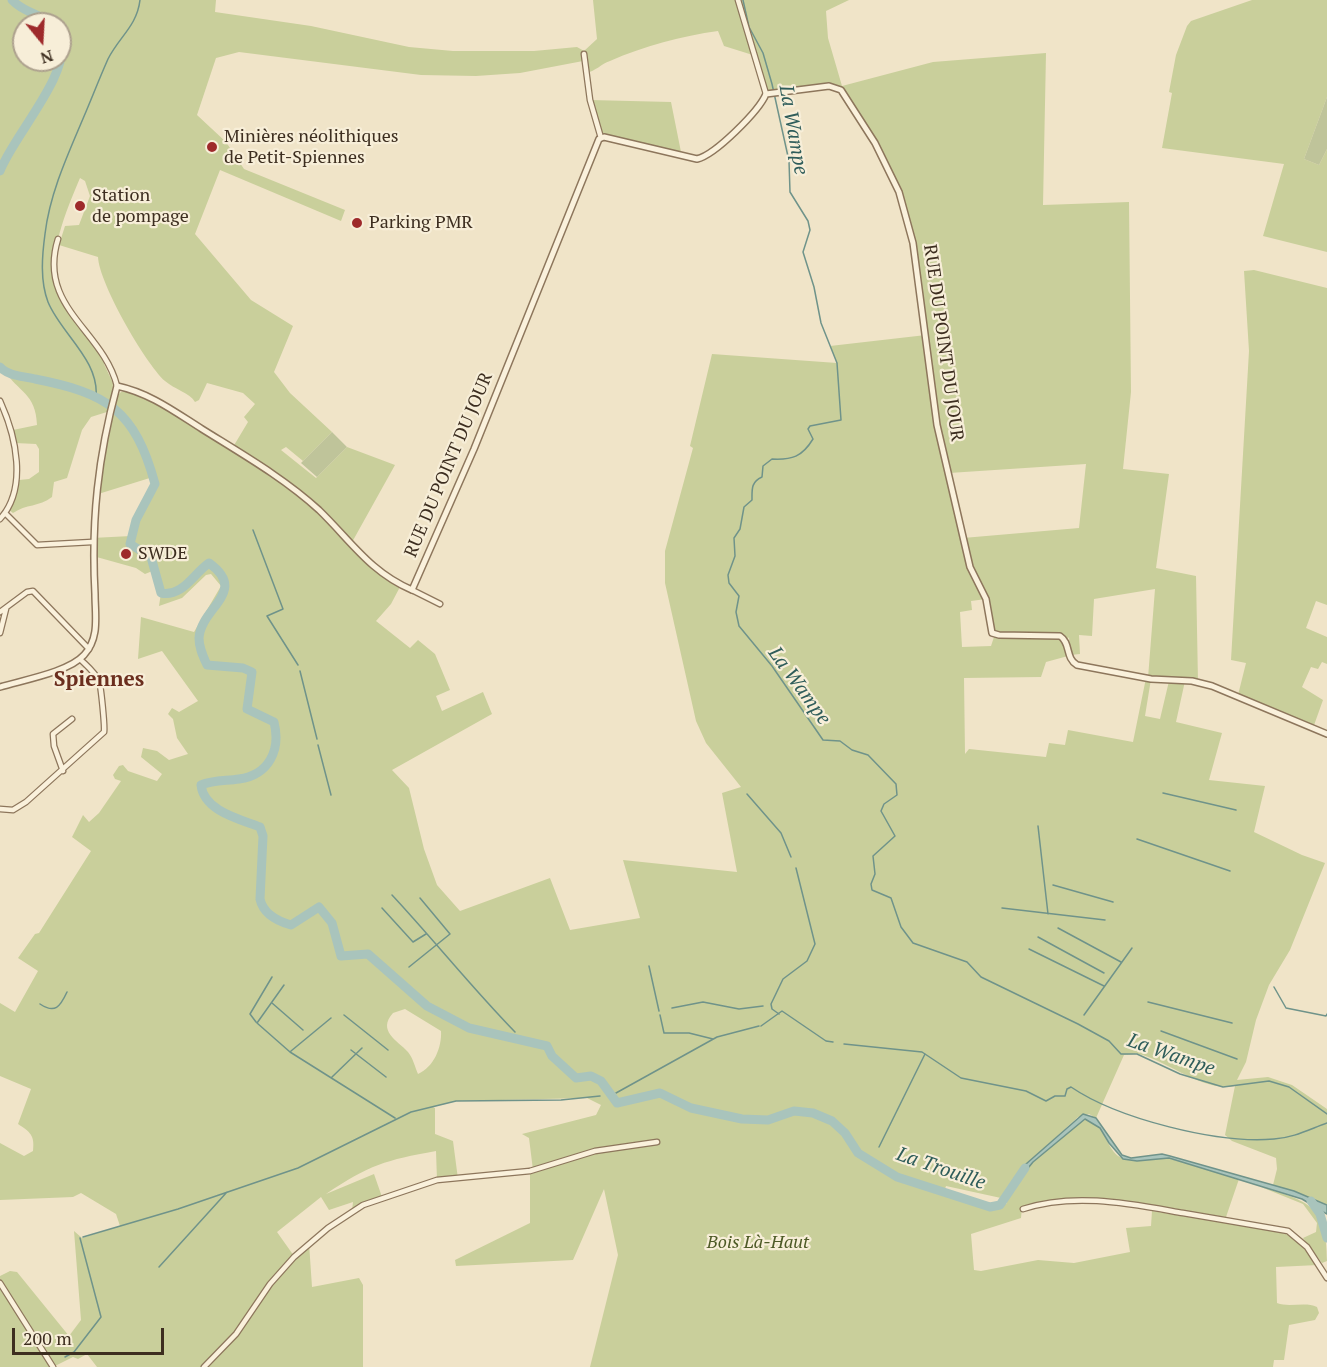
<!DOCTYPE html>
<meta charset="utf-8">
<style>
body{margin:0}
#map{position:relative;width:1327px;height:1367px;overflow:hidden;background:#f0e4c8;font-family:"PT Serif",serif}
canvas{display:block}
.north{position:absolute;left:12px;top:12px;width:60px;height:60px;box-sizing:border-box;background:#f7eed8;border:2px solid #ada18e;border-radius:50%;rotate:162deg;font-size:16px;font-weight:700;line-height:24px;text-align:center;color:#3d2e20}
.north::after{content:'';display:block;margin:auto;width:21px;height:27px;background:#9e2a2b;clip-path:polygon(50% 0,100% 100%,50% 72%,0 100%)}
.scale{position:absolute;left:12px;top:1328px;width:152px;height:27px;box-sizing:border-box;border:3px solid #3d2e20;border-top:0;padding-left:8px;font-size:18px;line-height:21px;white-space:nowrap;color:#3d2e20;-webkit-text-stroke:4px #f7eed8;paint-order:stroke}
</style>
<div id="map">
<canvas width="1327" height="1367"></canvas>
<div class="north">N</div>
<div class="scale">200 m</div>
</div>
<script>
const g = document.querySelector('canvas').getContext('2d');
g.lineJoin = 'round';
function fillPath(path, color) { g.fillStyle = color; g.fill(path, 'evenodd'); }
function strokePath(path, color, width, dash) { g.strokeStyle = color; g.lineWidth = width; g.lineCap = dash ? 'butt' : 'round'; g.setLineDash(dash || []); g.stroke(path); }
function write(font, color, halo, rows, align = 'center') {
  g.font = font + ' "PT Serif",serif'; g.lineWidth = 4.5; g.setLineDash([]); g.textBaseline = 'middle'; g.strokeStyle = halo; g.fillStyle = color; for (const [text, x, y, turn = 0] of rows) {
    g.save(); g.translate(x, y); g.rotate((+turn || 0) * Math.PI / 180); g.textAlign = isNaN(turn) ? turn : align; if (halo) g.strokeText(text, 0, 0); g.fillText(text, 0, 0); g.restore();
  }
}
fillPath(new Path2D(`
 M0 0H216L215 12 311 26 409 47 453 51H534L577 47 584 51 597 39 593 0H849L826 11 828 38 842 86 933 62 1046 53 1043 205 1129 202 1131 392 1123 469 1169 474 1156 568 1196 576 1198 682 1185 681 1176 722 1222 733 1209 780 1265 786 1254 832 1302 855 1325 863 1290 950 1269 985 1256 1020 1246 1062 1237 1080 1268 1077 1292 1085 1327 1109V1205L1273 1185 1277 1169 1276 1158 1232 1141 1225 1135 1235 1086C1204 1093 1165 1059 1138 1054 1134 1053 1129 1055 1124 1055L1096 1118 1089 1114 1078 1117 1021 1169 1017 1176 1020 1178 1033 1162 1081 1120C1102 1115 1105 1146 1118 1156 1132 1165 1149 1157 1163 1158 1179 1159 1222 1174 1239 1179L1226 1217C1160 1208 1087 1186 1022 1207L1021 1218 971 1234 974 1270 981 1271 1038 1260 1074 1263 1130 1252 1126 1228 1151 1226 1152 1211 1280 1232 1294 1237 1318 1265 1276 1267 1277 1303C1290 1308 1305 1301 1317 1307L1319 1313 1315 1320 1289 1325 1284 1360H1274L1273 1367H590L618 1255 604 1189 573 1260 456 1266 455 1260 530 1223V1171L533 1170 529 1138 522 1134 596 1115 601 1105 587 1098 456 1101 433 1107 435 1108V1134L453 1141 458 1179 437 1180 436 1151C386 1160 369 1165 326 1194L374 1174 382 1197 352 1211 353 1202 329 1210 321 1197 277 1232 294 1256 309 1243 312 1287 359 1278 363 1285V1367H97L87 1354 78 1359 73 1357 53 1367H0V1276L10 1271 17 1272 69 1336 81 1320 74 1231 82 1238 120 1226 116 1214 81 1193 73 1197 0 1200V1143L24 1156 33 1151C35 1135 30 1132 18 1124L31 1089 0 1076V1003L15 1012 38 971 18 958 35 934 39 933 91 851 72 837 83 815 89 822 99 813 121 781 115 779 113 775 119 766 123 765 128 771 157 781 162 774 141 757 143 748 157 751 169 760 188 754 177 738 173 719 168 714 172 708 179 712 198 701 162 651 138 659 141 617 194 632 221 586 211 574 206 575 182 598 159 606 161 593 155 570 145 574 136 568 93 556 92 538 131 536 136 520 153 491V477L95 495 110 411 91 417 82 430 67 478 54 482 52 497C39 507 26 504 13 513L9 510 19 480 29 479 39 472V449L36 444 15 443 13 430 37 425C36 393 18 392 4 370L0 371ZM24 24H60V60H24ZM718 31 724 46 756 56 766 94 836 87 886 164 909 222 926 335 830 346 837 363 712 354 690 446 693 448 665 551V583L696 721 706 743 741 787 722 793 737 872 623 860 640 918 570 930 550 878 460 911 437 885 424 849 409 788 392 770 492 714 483 692 442 711 436 696 450 690 435 654 418 640 410 648 376 621 391 604 401 585 351 544 395 465 347 447 316 478 281 450 286 447 303 461 332 432 290 393 274 372 293 326 251 300 195 234 220 170 341 221 345 210 244 169 226 142 197 115 216 58 239 52 421 75 476 76 520 73 583 61 586 73C596 71 601 64 610 61 644 46 682 36 718 31ZM80 178 85 181 90 196 79 225 65 226 59 245 98 257C99 283 145 363 165 381 174 389 190 393 195 402L199 400 207 383 243 393 255 404 244 417 248 422 233 447 134 390 121 392 112 401 113 383 104 364 106 362C91 341 68 318 58 294 45 259 67 209 80 178ZM1086 464 1079 528 963 538 949 473ZM1155 589 1148 678H1146L1133 742 1068 730 1065 745 1049 743 1046 757 969 749 965 754 964 678 1041 677 1046 662 1068 656 1066 642 1069 637 1070 655 1080 654 1079 635 1092 636 1094 599ZM986 599 995 634 991 646 962 647 960 612 972 610 971 601ZM1151 679 1169 681 1160 719 1145 716ZM405 1009 441 1031C442 1047 434 1067 418 1074 415 1067 413 1058 408 1052 397 1040 377 1031 393 1013ZM946 1186 1001 1198 1007 1203 995 1210 944 1192Z
 M1252 0H1327V97L1304 159 1319 165 1327 149V252L1263 236 1284 164 1162 148 1172 93 1169 92 1176 55 1187 26 1191 21Z
 M590 100 671 102 682 157 601 138Z
 M1254 270 1327 288V605L1316 601 1306 628 1327 637V664L1322 662 1318 669 1311 667 1302 687 1323 700 1313 728 1238 695 1246 663 1231 660 1249 351 1244 271Z
 M1261 1187C1308 1201 1327 1205 1327 1261L1322 1263 1303 1238 1316 1232 1317 1223 1303 1204Z`), '#c9cf9b');
fillPath(new Path2D(`
 M1327 97V149L1319 165 1304 159Z
 M332 432 347 447 317 477 301 463Z`), '#bfc49a');
const water = new Path2D(`
 M1083 1114 1096 1118 1122 1155 1131 1158 1162 1154 1170 1156 1294 1191 1327 1205V1214L1302 1199 1169 1158 1137 1161 1123 1159 1109 1143 1100 1128 1085 1119 1033 1162 1020 1178 1017 1176 1026 1164Z`);
fillPath(water, '#a9c4bc');
strokePath(water, '#6f938a', 1.5);
strokePath(new Path2D(`
 M743 0 749 27 763 53 772 84 789 161 790 192 808 221 810 230 803 252 814 287 821 323 837 363 841 420 810 426 808 429 813 439C802 457 792 460 772 459L763 466 762 477C751 482 752 489 752 500L744 507 740 529 734 538 735 556 728 575 729 583 739 596 736 612 739 626 772 666 823 740 840 741 852 750 868 755 896 784 897 795 884 804 881 811 895 836 873 856 875 874 871 884 872 890 891 898 901 927 913 943 967 962 981 977 1078 1024 1109 1041 1121 1054H1137L1180 1074 1223 1087 1269 1081 1289 1087 1327 1114
 M96 398C100 360 61 334 48 302 40 281 42 256 45 234 50 192 69 152 85 114 93 95 100 77 108 59 119 37 137 26 140 0
 M253 530 283 609 267 616 298 665
 M127 553 132 546
 M300 671 317 739
 M318 745 331 795
 M1163 793 1236 810
 M747 794 781 833 791 857
 M1038 826 1048 914
 M1137 839 1230 871
 M1053 885 1113 902
 M392 895C434 940 472 988 515 1032
 M382 908 413 942 426 934
 M1002 908 1105 920
 M1058 928 1121 962
 M1038 937 1104 973
 M1029 949 1104 986
 M649 966 659 1011
 M409 967 450 934 420 898
 M284 985 257 1023 290 1052 395 1118
 M1274 987 1286 1008 1326 1016 1327 1014
 M1148 1002 1232 1023
 M272 1003 303 1030
 M40 1004C55 1014 60 1007 67 992
 M672 1008 703 1002 739 1009 763 1006
 M779 1014 772 1009 771 1004 783 979 807 961 815 944 796 868
 M344 1015 388 1050
 M660 1015 664 1033H689L713 1039
 M1084 1015 1132 948
 M256 1022 250 1014 272 977
 M761 1026 782 1011 826 1041 833 1042
 M1161 1031 1237 1059
 M844 1044 922 1052 961 1078 1026 1091 1046 1101 1055 1096H1065L1067 1089 1071 1087C1118 1119 1218 1144 1274 1139 1293 1138 1310 1129 1327 1123
 M351 1050 386 1077
 M291 1051 331 1018
 M332 1077 362 1048
 M616 1093 717 1037 759 1026
 M879 1147 925 1054
 M83 1237 178 1209 298 1168 411 1112 456 1101 561 1100 600 1096
 M159 1267 227 1192
 M65 1357 74 1352 101 1317 80 1238`), '#6f938a', 1.5);
strokePath(new Path2D(`
 M12 0C24 13 39 13 52 24
 M0 171C12 138 73 71 60 40
 M0 367C8 376 23 376 35 379 107 393 135 410 155 484L136 520 130 544 151 557 161 593C183 597 193 574 209 563 249 592 201 607 199 638 199 648 203 656 207 665L243 668 252 672 247 709 274 722C281 750 269 775 239 779 226 781 213 780 201 785 204 811 239 819 260 827L263 836 260 899C263 913 277 921 291 925L319 907 332 923 341 956 368 954 427 1006 469 1028 547 1046 552 1056 576 1078 591 1076 601 1081 617 1103 660 1093 691 1108 742 1119 768 1120 794 1111 813 1113 832 1121 845 1133 858 1153 897 1177 990 1207 1000 1205 1025 1168
 M1311 1201 1320 1214 1327 1238`), '#a9c4bc', 9);
const minor = new Path2D(`
 M738 0 766 94
 M584 54 590 100 601 138
 M58 239C37 307 103 330 117 386
 M0 401C16 436 28 488 0 519
 M5 513 37 545 92 542
 M412 590 440 604
 M0 612 27 592 33 591 89 649
 M0 633 6 609
 M63 771 54 746 53 734 72 719
 M0 809 13 810 26 802 104 732C105 727 101 686 99 681 95 672 87 666 80 659
 M1023 1209C1075 1192 1131 1204 1183 1213 1218 1219 1254 1225 1288 1231L1307 1247 1327 1278
 M0 1283 53 1367
 M204 1367 236 1334 270 1284 294 1257 328 1228 363 1205 437 1180 530 1171 595 1151 657 1142`);
const tertiary = new Path2D(`
 M0 687C23 680 69 672 84 655 100 638 95 615 95 594 91 521 98 456 117 386 150 393 175 412 202 429 242 454 284 478 319 510 351 541 370 572 412 590L474 449 599 139 604 137 697 159C715 155 759 111 766 94L829 86 841 90 875 143 899 192 913 243 937 425 970 567 986 599 992 633 999 635 1060 636C1071 643 1065 658 1077 665L1151 679 1192 681 1212 686 1327 734`);
strokePath(minor, '#8d765c', 7);
strokePath(tertiary, '#8d765c', 8);
strokePath(minor, '#faf1dc', 4.5);
strokePath(tertiary, '#faf1dc', 5);
for (const [x, y, r, color] of [
 [212,147,6,"#9e2a2b"],
 [80,206,6,"#9e2a2b"],
 [357,223,6,"#9e2a2b"],
 [126,554,6,"#9e2a2b"]
]) { const dot = new Path2D(); dot.arc(x, y, r, 0, 2 * Math.PI); g.fillStyle = color; g.fill(dot); strokePath(dot, '#f7eed8', 2); }
write('18px', '#3d2e20', '#f7eed8', [
 ["Minières néolithiques",224,137],
 ["de Petit-Spiennes",224,158],
 ["Station",92,196],
 ["de pompage",92,217],
 ["Parking PMR",369,223],
 ["SWDE",138,554]
], 'left');
write('18px', '#3d2e20', '#f7eed8', [
 ["RUE DU POINT DU JOUR",943,343,82],
 ["RUE DU POINT DU JOUR",449,465,-67]
]);
write('italic 18px', '#4d5a26', '#f7eed8', [
 ["Bois Là-Haut",758,1243]
]);
write('italic 20px', '#2f5d5a', '#f7eed8', [
 ["La Wampe",793,130,80],
 ["La Wampe",799,686,54],
 ["La Wampe",1171,1055,19],
 ["La Trouille",941,1169,19]
]);
write('bold 21px', '#6b2e1e', '#f7eed8', [
 ["Spiennes",99,680]
]);
</script>
